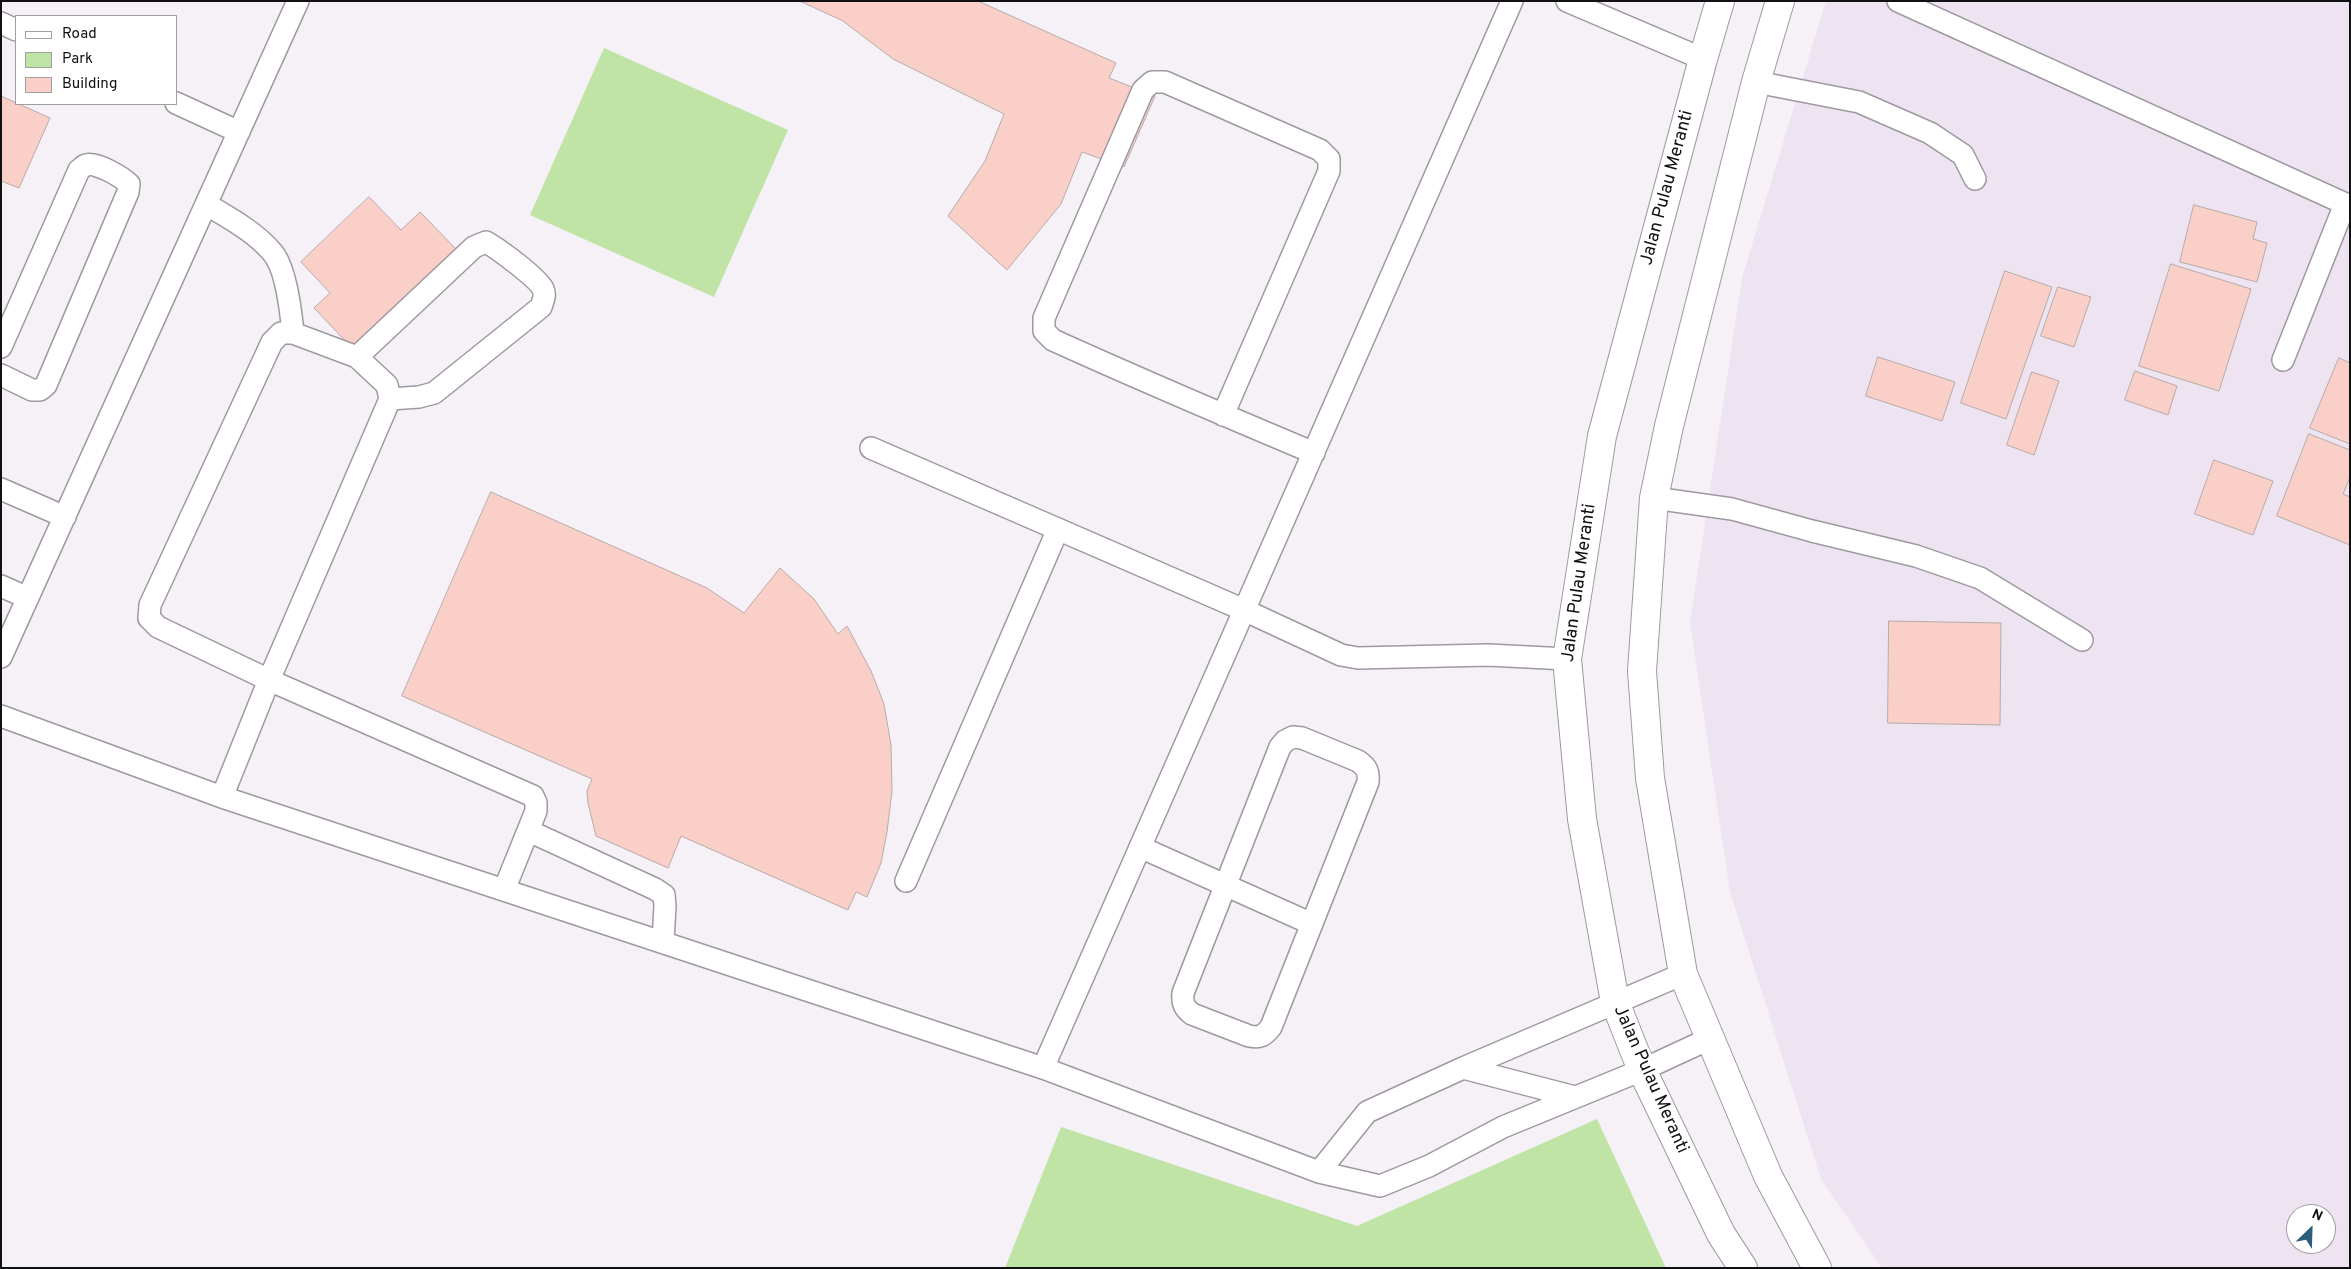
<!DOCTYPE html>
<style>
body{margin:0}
#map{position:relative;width:2351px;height:1269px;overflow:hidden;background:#f6f0f7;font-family:Overpass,sans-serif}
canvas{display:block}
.frame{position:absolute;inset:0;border:2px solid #111012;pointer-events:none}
.legend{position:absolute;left:15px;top:15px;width:162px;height:90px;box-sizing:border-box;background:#fff;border:1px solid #a09fa0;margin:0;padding:6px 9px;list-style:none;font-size:15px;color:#111012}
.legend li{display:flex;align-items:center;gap:10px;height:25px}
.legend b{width:25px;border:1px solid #a09fa0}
.north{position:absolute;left:2286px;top:1204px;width:50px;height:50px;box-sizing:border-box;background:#fff;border:1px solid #a09fa0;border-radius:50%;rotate:24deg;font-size:14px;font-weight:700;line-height:20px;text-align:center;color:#111012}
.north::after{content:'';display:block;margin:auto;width:18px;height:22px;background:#2c5d7b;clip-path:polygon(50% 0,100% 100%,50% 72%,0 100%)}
</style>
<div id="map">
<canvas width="2351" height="1269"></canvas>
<div class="frame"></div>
<ul class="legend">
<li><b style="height:6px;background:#fff"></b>Road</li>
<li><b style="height:14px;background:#bfe4a6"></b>Park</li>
<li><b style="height:14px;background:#facfc8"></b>Building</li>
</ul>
<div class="north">N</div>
</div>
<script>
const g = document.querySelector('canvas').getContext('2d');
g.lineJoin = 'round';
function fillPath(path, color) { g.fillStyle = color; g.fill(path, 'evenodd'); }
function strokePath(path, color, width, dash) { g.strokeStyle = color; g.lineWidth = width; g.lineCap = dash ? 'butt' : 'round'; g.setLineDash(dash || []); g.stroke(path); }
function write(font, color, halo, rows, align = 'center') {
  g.font = font + ' Overpass,sans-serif'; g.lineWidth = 5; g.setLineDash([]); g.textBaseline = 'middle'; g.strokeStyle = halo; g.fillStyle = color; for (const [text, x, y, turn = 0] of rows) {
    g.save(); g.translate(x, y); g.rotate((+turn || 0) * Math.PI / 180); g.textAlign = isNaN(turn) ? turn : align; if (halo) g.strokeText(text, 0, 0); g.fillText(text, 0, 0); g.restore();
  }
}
fillPath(new Path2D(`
 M1826 1H2350V1268H1882L1821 1179 1730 892 1690 623 1742 278ZM2296 1214H2326V1244H2296Z`), '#eee4f1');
fillPath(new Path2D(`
 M604 48 788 130 714 297 530 215Z
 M1597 1119 1666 1268H1005L1061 1127 1357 1226Z`), '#bfe4a6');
const building = new Path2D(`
 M800 1H978L1116 63 1109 78 1155 96 1124 167 1082 152 1061 204 1007 270 948 216 985 161 1004 114 893 59 843 21Z
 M1 96 50 118 19 188 1 181Z
 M369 197 401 230 420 212 457 250 353 349 314 308 330 293 301 262Z
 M2194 205 2257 222 2253 239 2267 243 2257 282 2180 262Z
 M2171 264 2251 289 2219 391 2139 366Z
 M2005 271 2052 287 2006 419 1961 403Z
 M2058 287 2091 297 2074 347 2041 336Z
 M1878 357 1955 382 1942 421 1866 396Z
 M2339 358 2350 363V444L2310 428Z
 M2135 371 2177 386 2168 415 2125 400Z
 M2032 372 2059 381 2034 455 2007 445Z
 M2309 434 2350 450V477L2343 494 2350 497V545L2277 516Z
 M2214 460 2273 481 2253 535 2195 514Z
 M491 492 707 588 744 613 780 568 814 599 838 634 847 626 871 671 884 704 891 745 892 791 887 832 881 863 867 897 856 892 848 910 681 836 668 868 596 836 588 803 587 791 592 779 402 696Z
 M1889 621 2001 623 2000 725 1888 723Z`);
fillPath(building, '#facfc8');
strokePath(building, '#b5aba9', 1);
const service = new Path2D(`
 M1567 1 1703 59
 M1898 1 2350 206
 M1 23 16 30
 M1756 82 1859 102 1930 133 1963 155 1975 179
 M176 103 239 132
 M206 204C229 218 254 231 272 252 286 267 291 312 293 333
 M1 347 79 170C81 169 83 166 86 165 95 161 122 177 129 184L128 192 46 385 40 390H32L1 375
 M2283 360 2345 204
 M390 399 419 397 434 393 541 307C543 300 546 296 543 289 538 278 497 248 486 242L474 247 357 357 293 333H281L272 342 150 605 149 618 158 627 269 680 533 796 536 803V811L504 890
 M1223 415 1329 171V159L1320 150 1165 82H1152L1143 90 1044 318V331L1053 340C1139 379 1226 416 1314 453
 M871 448 1244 610 1341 655 1358 658 1488 655 1567 659
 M1 489 65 517
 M1654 498 1732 509 1812 531 1916 556 1980 578 2082 640
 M1 586 28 598
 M1 657 298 1
 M1 716 222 797 1043 1068 1319 1172 1380 1186 1429 1166 1503 1127 1642 1070 1711 1038
 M1293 737 1302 738 1358 761C1367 767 1369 772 1368 782L1271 1027C1264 1036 1260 1038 1249 1036L1192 1014C1184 1008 1182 1003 1183 993L1280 747 1285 741Z
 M222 797 269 680 390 399 387 385 357 357
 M529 831 655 889 664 895 665 906 663 941
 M1140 847 1312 924
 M906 881 1058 529
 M1043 1068 1512 1
 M1463 1068 1575 1097
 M1319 1172 1367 1112 1463 1068 1683 974`);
const primary = new Path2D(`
 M1720 1 1703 59 1602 436 1567 659 1582 819 1615 1002 1642 1070 1721 1234 1743 1268
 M1780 1 1756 82 1669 426 1654 498 1642 671 1650 778 1683 974 1768 1176 1817 1268`);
strokePath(service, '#9e99a0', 24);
strokePath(primary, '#9e99a0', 30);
strokePath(service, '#fff', 21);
strokePath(primary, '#fff', 28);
write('18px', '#111012', '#fff', [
 ["Jalan Pulau Meranti",1668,188,-75],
 ["Jalan Pulau Meranti",1580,583,-82],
 ["Jalan Pulau Meranti",1650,1080,66]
]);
</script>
